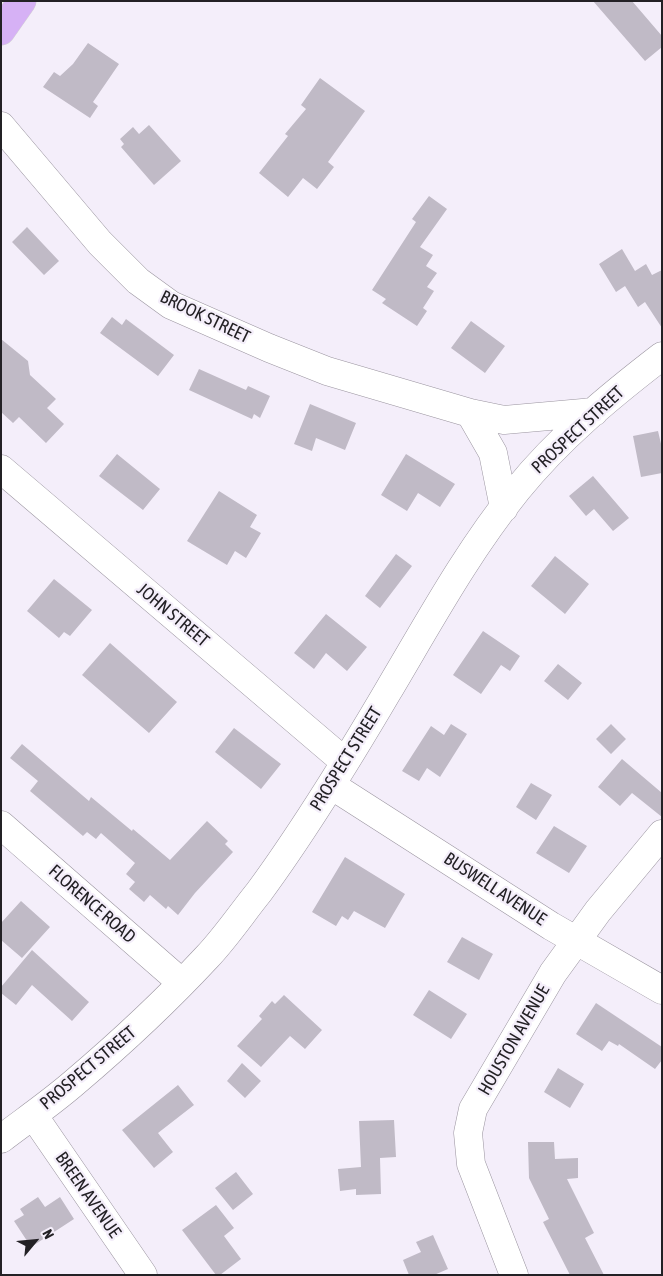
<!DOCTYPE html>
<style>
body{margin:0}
#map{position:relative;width:663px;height:1276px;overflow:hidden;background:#f4eefa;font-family:"Asap Condensed",sans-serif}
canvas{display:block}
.frame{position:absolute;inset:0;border:2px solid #232125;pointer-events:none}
.north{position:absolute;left:10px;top:1216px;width:50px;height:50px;-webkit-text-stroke:4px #f4eefa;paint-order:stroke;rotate:62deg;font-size:14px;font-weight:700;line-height:20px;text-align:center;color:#232125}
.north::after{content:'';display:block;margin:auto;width:18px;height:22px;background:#232125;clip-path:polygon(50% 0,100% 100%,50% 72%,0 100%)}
</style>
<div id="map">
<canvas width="663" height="1276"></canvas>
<div class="frame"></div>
<div class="north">N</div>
</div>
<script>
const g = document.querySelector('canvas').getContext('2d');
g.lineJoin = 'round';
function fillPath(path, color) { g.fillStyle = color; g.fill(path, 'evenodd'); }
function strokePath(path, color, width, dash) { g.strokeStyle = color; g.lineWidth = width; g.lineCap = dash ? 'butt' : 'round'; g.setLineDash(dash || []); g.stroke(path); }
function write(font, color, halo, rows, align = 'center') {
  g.font = font + ' "Asap Condensed",sans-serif'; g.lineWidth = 4.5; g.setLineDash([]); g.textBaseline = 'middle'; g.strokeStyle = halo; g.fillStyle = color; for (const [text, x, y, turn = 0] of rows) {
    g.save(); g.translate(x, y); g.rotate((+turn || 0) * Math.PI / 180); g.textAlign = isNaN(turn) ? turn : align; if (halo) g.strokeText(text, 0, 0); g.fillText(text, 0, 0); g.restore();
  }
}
fillPath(new Path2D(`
 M593 1H632L662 36V47L645 61Z
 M88 43 119 64 93 102 98 106 90 118 43 87 54 72 60 76 73 64Z
 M320 78 365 111 328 162 334 167 317 189 303 178 288 197 259 173 288 136 285 134 306 109 301 105Z
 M149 125 181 161 154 185 121 147 124 144 120 139 133 127 139 134Z
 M429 196 447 209 420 247 433 255 426 266 437 273 427 287 434 291 423 308 427 311 417 326 382 303 386 299 372 290 416 222 412 219Z
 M27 227 59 261 44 275 12 242Z
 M622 249 635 271 646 264 652 275 662 270V328L645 302 638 307 625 286 616 292 599 264Z
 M112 317 122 325 126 319 174 355 158 376 100 333Z
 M471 321 505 346 485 373 451 348Z
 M1 339 28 361 30 375 56 399 47 408 64 424 46 443 19 417 13 423 1 412Z
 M199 369 246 390 248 386 270 396 260 418 254 414 252 419 189 390Z
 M310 404 356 423 345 450 316 438 312 451 294 444Z
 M658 431 662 448V473L641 477 633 436Z
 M117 454 160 489 143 510 99 476Z
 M406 454 455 484 440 507 418 493 407 511 381 495Z
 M593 476 629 518 613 531 594 509 586 516 569 496Z
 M219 491 257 515 250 527 261 533 246 558 235 551 227 565 187 541Z
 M396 554 412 566 380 608 365 596Z
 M555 556 589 584 565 614 531 586Z
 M54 579 92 610 70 636 64 632 59 638 27 611Z
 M326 614 367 647 347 671 326 653 314 669 294 653Z
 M483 631 520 656 510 671 501 665 481 694 453 675Z
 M110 643 177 702 149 733 82 675Z
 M558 664 582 683 568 700 544 681Z
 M451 724 467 734 440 777 427 768 419 781 402 771 431 726 444 735Z
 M611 724 626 739 611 754 596 739Z
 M234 728 281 764 261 789 215 752Z
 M22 744 89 801 91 797 132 831 133 829 170 860 207 821 228 841 225 844 233 852 195 893 178 915 168 906 166 909 150 895 144 902 129 889 135 882 126 874 135 863 101 833 96 839 87 832 83 836 30 791 38 781 10 758Z
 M622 759 662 793V817L632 793 620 806 598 787Z
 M531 783 552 795 536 820 516 807Z
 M554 826 587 846 569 873 536 853Z
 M345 857 405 894 385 928 354 911 348 920 342 916 336 926 312 912Z
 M21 901 50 927 22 958 1 940V923Z
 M462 937 493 954 479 980 447 962Z
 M32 950 89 1002 72 1021 32 985 16 1005 1 993V987Z
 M429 990 467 1014 451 1039 413 1015Z
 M284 995 322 1030 305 1049 290 1036 261 1067 237 1046 262 1019 259 1016 272 1001 275 1004Z
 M596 1003 662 1047V1060L655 1069 619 1044 618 1046 609 1041 602 1051 576 1034Z
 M242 1063 261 1081 245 1098 227 1081Z
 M558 1068 584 1084 570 1108 544 1092Z
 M178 1085 194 1105 158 1133 173 1152 154 1168 122 1130Z
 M394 1120 396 1157 380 1158 381 1194 356 1195V1189L340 1191 338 1169 361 1167 359 1121Z
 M528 1142H554L555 1159 578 1158V1178L567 1179 594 1233 585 1238 604 1275H570L543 1222 549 1219 529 1178Z
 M236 1172 253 1194 233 1210 215 1188Z
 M38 1197 45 1207 60 1197 74 1219 31 1247 14 1221 24 1215 20 1209Z
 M216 1205 234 1228 224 1236 241 1259 220 1275H216L182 1230Z
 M433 1235 448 1269 434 1275H409L403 1260 421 1252 416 1242Z`), '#c0bac6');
const minor = new Path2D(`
 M1 126 100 243 138 281 171 305 269 348 327 371 470 413 493 453 504 508
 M470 413 504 420 594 412
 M1 469 345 762
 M331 785 551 926 662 990
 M1 825 182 983
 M33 1115 143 1275
 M1 1139C26 1120 52 1102 75 1082 121 1043 166 1001 207 957 226 937 242 913 259 892 306 828 348 759 388 691 429 622 467 552 517 490 559 438 610 396 662 356
 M514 1275 471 1164 468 1133 473 1109 553 973 598 911 662 834`);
const major = new Path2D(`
 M1 31 22 1`);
strokePath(minor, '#9a949f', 29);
strokePath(major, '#d3d3d3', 29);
strokePath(minor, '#fff', 28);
strokePath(major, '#d6b1f5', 28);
write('18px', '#232125', '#f4eefa', [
 ["BROOK STREET",205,317,26],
 ["PROSPECT STREET",578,430,-43],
 ["JOHN STREET",173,615,40],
 ["PROSPECT STREET",346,759,-58],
 ["BUSWELL AVENUE",495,889,33],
 ["FLORENCE ROAD",92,904,41],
 ["HOUSTON AVENUE",514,1040,-60],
 ["PROSPECT STREET",88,1068,-40],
 ["BREEN AVENUE",88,1195,55]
]);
</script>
